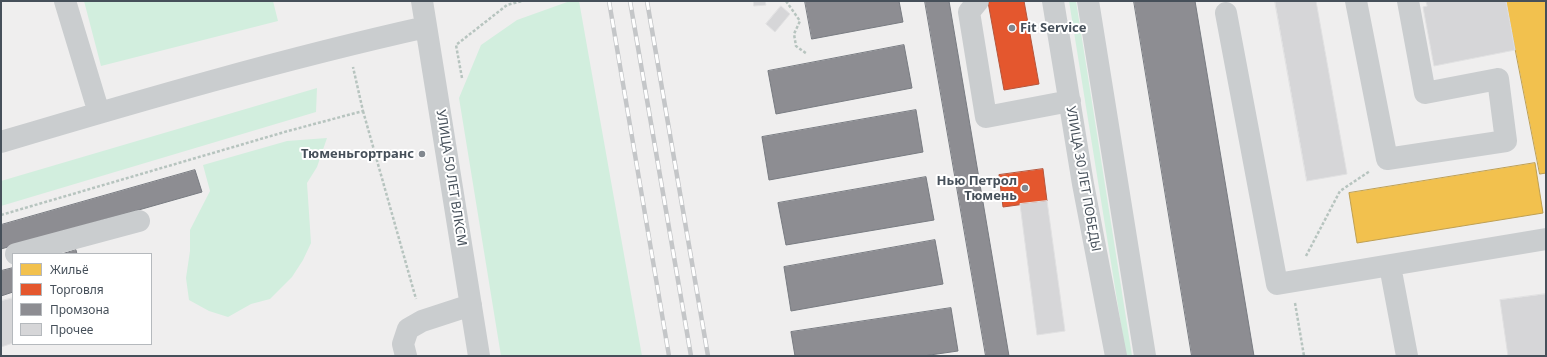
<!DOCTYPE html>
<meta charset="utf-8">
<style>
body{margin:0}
#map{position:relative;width:1547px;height:357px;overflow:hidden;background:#efeeee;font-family:"Noto Sans",sans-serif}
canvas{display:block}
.frame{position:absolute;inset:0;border:2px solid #46505a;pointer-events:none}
.legend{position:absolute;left:12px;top:253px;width:140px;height:92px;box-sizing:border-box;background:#fff;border:1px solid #b5b9bd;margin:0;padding:5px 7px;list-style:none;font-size:12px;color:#46505a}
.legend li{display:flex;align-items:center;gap:8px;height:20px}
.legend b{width:20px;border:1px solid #b5b9bd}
</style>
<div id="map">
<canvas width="1547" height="357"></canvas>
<div class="frame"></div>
<ul class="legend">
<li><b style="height:11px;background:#f2c14e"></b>Жильё</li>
<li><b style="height:11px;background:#e4572e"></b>Торговля</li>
<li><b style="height:11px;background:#8d8d92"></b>Промзона</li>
<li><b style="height:11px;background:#d6d6d8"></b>Прочее</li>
</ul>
</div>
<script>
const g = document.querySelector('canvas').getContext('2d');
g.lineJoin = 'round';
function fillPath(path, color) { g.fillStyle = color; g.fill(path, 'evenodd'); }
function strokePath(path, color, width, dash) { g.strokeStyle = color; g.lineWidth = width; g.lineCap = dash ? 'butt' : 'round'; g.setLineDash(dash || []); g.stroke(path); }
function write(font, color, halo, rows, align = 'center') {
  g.font = font + ' "Noto Sans",sans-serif'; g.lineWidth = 4; g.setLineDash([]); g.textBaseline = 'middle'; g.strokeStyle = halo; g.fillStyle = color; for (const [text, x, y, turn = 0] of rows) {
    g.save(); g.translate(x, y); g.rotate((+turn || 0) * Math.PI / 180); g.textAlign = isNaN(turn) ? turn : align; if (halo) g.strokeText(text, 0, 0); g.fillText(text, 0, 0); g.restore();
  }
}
fillPath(new Path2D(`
 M84 1H273L278 21 101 66Z
 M570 1H579L642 356H501L459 98 481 45 517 20Z
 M1069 1H1076L1132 356H1126Z
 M317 88 316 112 1 206V181Z
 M327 138 317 167 307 183 311 243 303 260 292 277 270 299 251 304 228 317 209 311 189 300 186 278 190 251V230L210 191 203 165 287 141Z`), '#d2eede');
const homes = new Path2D(`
 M1506 1H1546V173L1540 174Z
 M1535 163 1543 213 1357 243 1349 193Z`);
fillPath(homes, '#f2c14e');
strokePath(homes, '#be9f52', 1);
const shops = new Path2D(`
 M1024 1 1039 84 1004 90 988 2Z
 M1043 169 1047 201 1003 207 999 175Z`);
fillPath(shops, '#e4572e');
strokePath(shops, '#b5553b', 1);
const industry = new Path2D(`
 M805 1H899L903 22 812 39Z
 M925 1H949L1009 356H986Z
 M1134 1H1195L1254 356H1192Z
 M904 45 912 88 776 114 768 71Z
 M916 110 923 152 769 180 762 137Z
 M195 170 202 192 1 249V225Z
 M926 177 934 220 786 245 778 203Z
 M935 240 943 284 791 311 784 267Z
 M76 250 77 254H62Z
 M13 268V292L1 296V271Z
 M951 308 958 351 923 356H795L791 332Z`);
fillPath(industry, '#8d8d92');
strokePath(industry, '#787b81', 1);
const building = new Path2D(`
 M754 1H765L766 5 754 6Z
 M1275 1H1316L1347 174 1307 181Z
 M1426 1H1506L1515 50 1434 66 1423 7 1427 6Z
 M781 6 790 14 775 32 766 24Z
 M1047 201 1065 331 1037 335 1020 204Z
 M1546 294V356H1508L1500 300Z
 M13 298V343L1 347V301Z`);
fillPath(building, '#d6d6d8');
strokePath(building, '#e0e0e1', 1);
strokePath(new Path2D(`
 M786 1 800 21 794 34 796 46 807 54
 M462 78 456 45 507 5 522 1
 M363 111 416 299
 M1 215 288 131 363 111 353 67
 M1306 256 1340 191 1370 171
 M1295 303 1304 356`), '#b7c4bf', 2.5, [3, 2]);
strokePath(new Path2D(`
 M65 1 99 113
 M422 1 479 356
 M978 1 969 12 986 117 1070 101
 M1053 1 1083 184 1116 356
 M1088 1 1145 356
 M1356 1 1387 159 1506 141 1498 79 1425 93 1408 1
 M1226 13 1277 284 1546 239
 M1 142C142 100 283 59 426 27
 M16 254 139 221
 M1390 266 1407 356
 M406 356 403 344 408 329 422 321 471 305`), '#cacdcf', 22);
const rail = new Path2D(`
 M609 1 669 356
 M630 1 691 356
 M647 1 708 356`);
strokePath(rail, '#c4c6c8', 4.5);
strokePath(rail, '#fff', 3, [9]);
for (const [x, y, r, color] of [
 [1012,28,4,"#81878e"],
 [422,154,4,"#81878e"],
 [1025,188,4,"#81878e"]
]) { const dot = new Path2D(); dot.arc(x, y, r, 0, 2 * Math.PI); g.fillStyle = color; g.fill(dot); strokePath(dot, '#fff', 1.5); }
write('bold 13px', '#46505a', '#fff', [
 ["Fit Service",1020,28,"left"],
 ["Тюменьгортранс",414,154],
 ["Нью Петрол",1017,181],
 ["Тюмень",1017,196]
], 'right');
write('13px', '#46505a', '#fff', [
 ["УЛИЦА 50 ЛЕТ ВЛКСМ",451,178,81],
 ["УЛИЦА 30 ЛЕТ ПОБЕДЫ",1083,179,80]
]);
</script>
